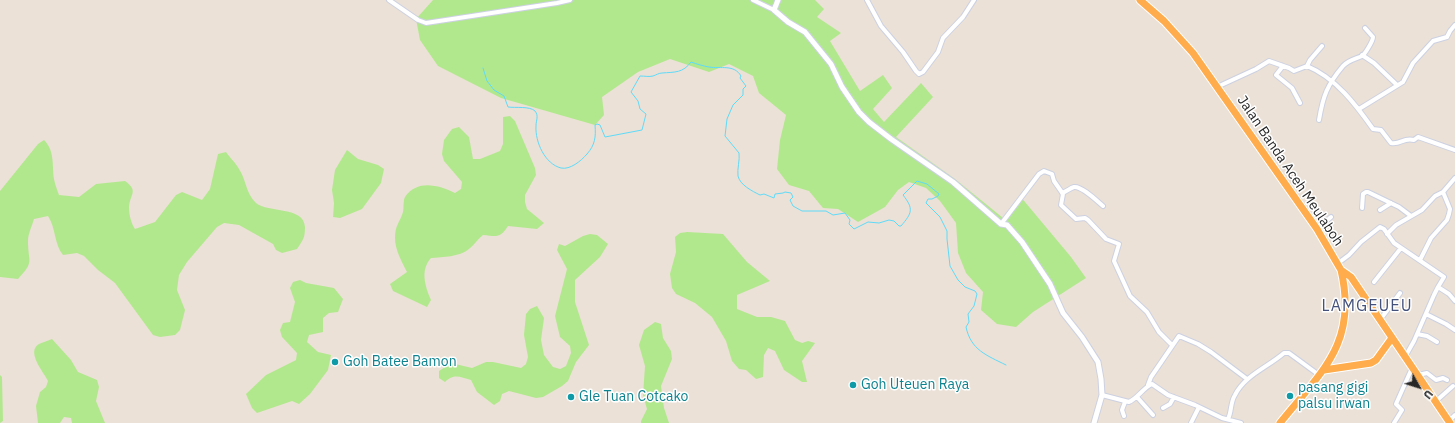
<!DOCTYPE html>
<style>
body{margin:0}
#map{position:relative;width:1455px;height:423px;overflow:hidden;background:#ebe1d6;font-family:"IBM Plex Sans",sans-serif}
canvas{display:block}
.north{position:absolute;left:1399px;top:367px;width:40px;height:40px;-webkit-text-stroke:3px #fff;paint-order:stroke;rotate:129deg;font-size:11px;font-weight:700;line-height:16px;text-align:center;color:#272727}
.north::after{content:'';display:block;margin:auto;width:14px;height:18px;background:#272727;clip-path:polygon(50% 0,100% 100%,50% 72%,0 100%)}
</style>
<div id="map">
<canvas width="1455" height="423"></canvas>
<div class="north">U</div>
</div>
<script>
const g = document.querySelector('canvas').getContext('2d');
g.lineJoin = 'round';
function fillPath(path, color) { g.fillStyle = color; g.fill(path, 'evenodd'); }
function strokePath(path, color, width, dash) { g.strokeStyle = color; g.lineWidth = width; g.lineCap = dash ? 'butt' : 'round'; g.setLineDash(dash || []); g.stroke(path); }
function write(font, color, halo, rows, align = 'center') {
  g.font = font + ' "IBM Plex Sans",sans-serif'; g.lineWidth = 3; g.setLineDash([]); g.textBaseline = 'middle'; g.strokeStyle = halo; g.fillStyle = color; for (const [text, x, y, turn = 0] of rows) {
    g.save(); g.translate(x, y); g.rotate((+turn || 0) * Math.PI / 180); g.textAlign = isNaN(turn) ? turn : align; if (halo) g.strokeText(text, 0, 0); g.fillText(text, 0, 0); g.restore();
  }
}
fillPath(new Path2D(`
 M433 0H815L824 9 817 17 841 33 830 41 860 91 883 75 892 88 873 109 884 122 921 83 933 97 896 137 955 179 1003 218 1020 196 1071 257 1086 278 1033 312 1016 327 997 324 981 310 983 292 966 273 958 253 956 223 940 201 926 188 909 182 898 190 885 207 858 222 838 209 823 208 809 191 789 185 777 169 780 140 786 115 759 93 753 76 729 64 709 72 670 59 638 72 602 97 604 115 595 125 501 98 438 66 420 40 416 19Z
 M510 116 515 121 535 168 536 175 525 195V202L527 209 544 223 537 229 508 226C500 239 496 236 483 235 478 239 474 245 469 249 459 257 443 257 431 258 420 270 425 286 431 300L427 307 393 291 390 284 407 272C402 262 395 250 395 238 395 225 400 222 403 212 404 207 403 201 405 197 417 179 439 185 455 193L461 189 462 182 444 161 442 154 444 140 452 129 459 127 469 137 473 159H480L500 151 503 144V117Z
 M44 140C55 151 52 165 54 179 55 184 57 190 59 195L79 197 96 184 125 181C139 191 130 194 129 207 129 215 131 223 135 229L155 222 176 195 182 192 202 200 210 189 218 154 226 152C230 158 236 163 239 169 246 179 246 194 256 203 268 213 304 206 305 227 305 238 303 240 297 249L282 253 276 250 273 244 239 225 224 223 217 227 187 262 179 275 177 290 185 310 180 330 175 335 160 337 153 335 115 283 98 270 84 256 77 253 63 255C54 244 56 228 48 216L34 219C32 226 28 234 28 241 28 263 35 261 18 279L0 277V191L38 144Z
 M347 150 358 159 378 165 384 169 381 183 362 209 340 218 333 217 334 203 332 190 335 170Z
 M687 232 723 234 747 262 770 281 737 295V309L757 317H771L785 321 795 340 802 343 808 341 815 343 802 361 807 382H802L784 370 775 351 768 348 764 355 763 377 756 379 746 370 739 369 732 361 726 341 712 317 695 303 676 294 672 288 670 274 676 252 675 237 680 233Z
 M590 234 597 235 608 244 600 257 575 280V302L589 345 576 362 568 381 562 386 543 397 536 398 509 391 502 394 500 401 494 405 477 392 471 380C460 377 454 373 445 382L439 378V371L451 363 472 368 486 362H493L521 368 526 364 528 357 524 335 526 314 530 309 537 306 544 318 541 340 544 355 553 367 560 369 566 366 571 353 570 346 560 337 555 316 567 269 557 250 559 244 565 246 583 236Z
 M300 280 306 283 334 288 343 299 338 312 329 313 323 318V332L309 335 307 342 318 352 331 355 328 370 310 394 299 404 292 401 257 413 252 408 246 394 266 375 296 360 297 353 282 337 280 330 283 323 290 322 295 302 290 288 293 282Z
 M655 322 661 324 663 338 671 351 672 359 661 386 664 408 669 423H641V421L647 409 643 395 645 366 639 345 644 330Z
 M52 339 71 360 78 372 97 380 99 387 96 401 105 423H72L71 418 64 417 60 423H38L36 406 40 392 46 387 48 381C43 371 26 352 39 344 43 342 48 341 52 339Z
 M0 375 2 377 3 421 0 423Z`), '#b2e88d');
strokePath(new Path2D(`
 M483 68 487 81 494 90 504 96 508 107C515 108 530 106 535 111 539 116 536 120 536 126 535 142 545 164 561 168 570 170 581 161 587 154 595 145 596 137 595 125L597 124 600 125 605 137 642 130 646 114 640 109 638 101 631 92 640 76C645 76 649 77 653 76 656 75 659 73 662 73 675 72 683 73 691 62 697 64 703 66 709 67 721 69 734 64 741 76L740 78 746 86 743 89V95L733 105 727 119 725 136 739 153C740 160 737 169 738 176 740 185 752 191 760 195L764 194 774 198 775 194 783 193 785 192 791 193 793 197 790 200 793 206 802 211H826L833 215 845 213 850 220 849 224 854 229 868 222 879 223 889 220 894 221 899 226H901C912 213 914 209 903 195L917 181 927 184 939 194 938 196 932 199H928L926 203 940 217 947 231V239L950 266 958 280 965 287 975 291 977 294 974 306 968 314 969 322 966 327C971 350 986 355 1006 365`), '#5edaf9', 1);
const minor = new Path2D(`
 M389 0 418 20 426 23 557 3 570 0
 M753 0 774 10
 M867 0 881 26 903 52 916 71 919 74 923 72 938 52 943 38 963 17 974 0
 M1362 55 1374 63 1397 85
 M1283 66 1276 75 1292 88 1300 103
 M1307 66 1310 60 1322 46
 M1217 87 1256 69 1269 61 1289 68 1294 71 1307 66C1336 78 1356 105 1373 129L1381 130 1391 143C1401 145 1403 137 1414 140L1418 137 1455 150
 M1359 109 1403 82 1413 63 1433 41 1447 37 1450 31 1455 25
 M1319 120C1323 96 1327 85 1343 66 1348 60 1355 59 1362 56 1365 54 1373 41 1373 37L1365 28
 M1062 193C1066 192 1070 188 1074 187 1082 186 1097 201 1103 206
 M1362 208 1363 194 1366 192H1368L1399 207 1411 216
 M1380 210 1391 203
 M1001 224 1039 174 1044 171 1052 174 1054 181 1063 194 1061 205 1076 219 1085 218 1088 220 1106 239 1119 244 1114 261 1130 296 1147 312 1159 332 1172 345
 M1317 229 1331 217
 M1387 234 1396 225 1422 210 1435 196 1443 192 1455 178
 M1420 260 1431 238 1447 220 1449 214 1450 209 1443 192
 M1337 264 1349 255 1361 242 1380 227 1384 229 1394 243 1444 277 1438 287
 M1374 282 1401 248
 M1426 314 1446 324 1455 330
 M1380 320 1400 293
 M1417 334 1427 336 1437 342
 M1405 357 1414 341 1434 295 1438 287 1449 294 1455 301
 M1418 375 1427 373 1436 380 1443 378 1447 380
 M1148 385 1151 377 1179 336 1198 344 1211 352 1247 379
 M1102 395 1129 402C1138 398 1143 388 1152 384L1168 395 1195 405 1222 418 1241 423
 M1137 397 1153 415
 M1435 402 1453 386
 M1163 408 1170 404 1174 397
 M1124 416 1122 410 1125 402
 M1228 419C1232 411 1230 403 1235 395 1245 375 1268 367 1284 353H1289L1319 375
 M1449 421 1455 415
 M1191 423 1199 407
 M1394 423 1402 410 1396 404 1412 368`);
const tertiary = new Path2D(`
 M778 0 774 10 788 22 805 32 831 64 842 87 859 112 869 122 891 139 953 182 1001 224 1007 225 1022 242 1050 284 1063 313 1082 337 1098 362 1101 379 1102 395 1094 423`);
const trunk = new Path2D(`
 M1140 0 1164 21 1193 53 1317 229 1341 270 1351 277 1450 423
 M1324 370 1371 363 1376 360 1392 338
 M1280 423C1322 371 1358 343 1341 270`);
strokePath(minor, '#ccd1e2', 6);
strokePath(tertiary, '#ccd1e2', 7);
strokePath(trunk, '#fff', 9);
strokePath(minor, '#fff', 4);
strokePath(tertiary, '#fff', 5);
strokePath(trunk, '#feac4c', 7);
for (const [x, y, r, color] of [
 [335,362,4,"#0f9aa8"],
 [853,385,4,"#0f9aa8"],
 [1290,396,4,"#0f9aa8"],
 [571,397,4,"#0f9aa8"]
]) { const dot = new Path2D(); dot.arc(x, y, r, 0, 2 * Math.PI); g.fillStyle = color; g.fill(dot); strokePath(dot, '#fff', 1.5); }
write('14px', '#272727', '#fff', [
 ["Jalan Banda Aceh Meulaboh",1290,171,56]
]);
write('14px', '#0d838f', '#fff', [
 ["Goh Batee Bamon",343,362],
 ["Goh Uteuen Raya",861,385],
 ["pasang gigi",1298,388],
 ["palsu irwan",1298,404],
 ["Gle Tuan Cotcako",579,397]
], 'left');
g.letterSpacing = '1px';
write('16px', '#44517b', '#fff', [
 ["LAMGEUEU",1367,306]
]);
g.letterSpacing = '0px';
</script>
